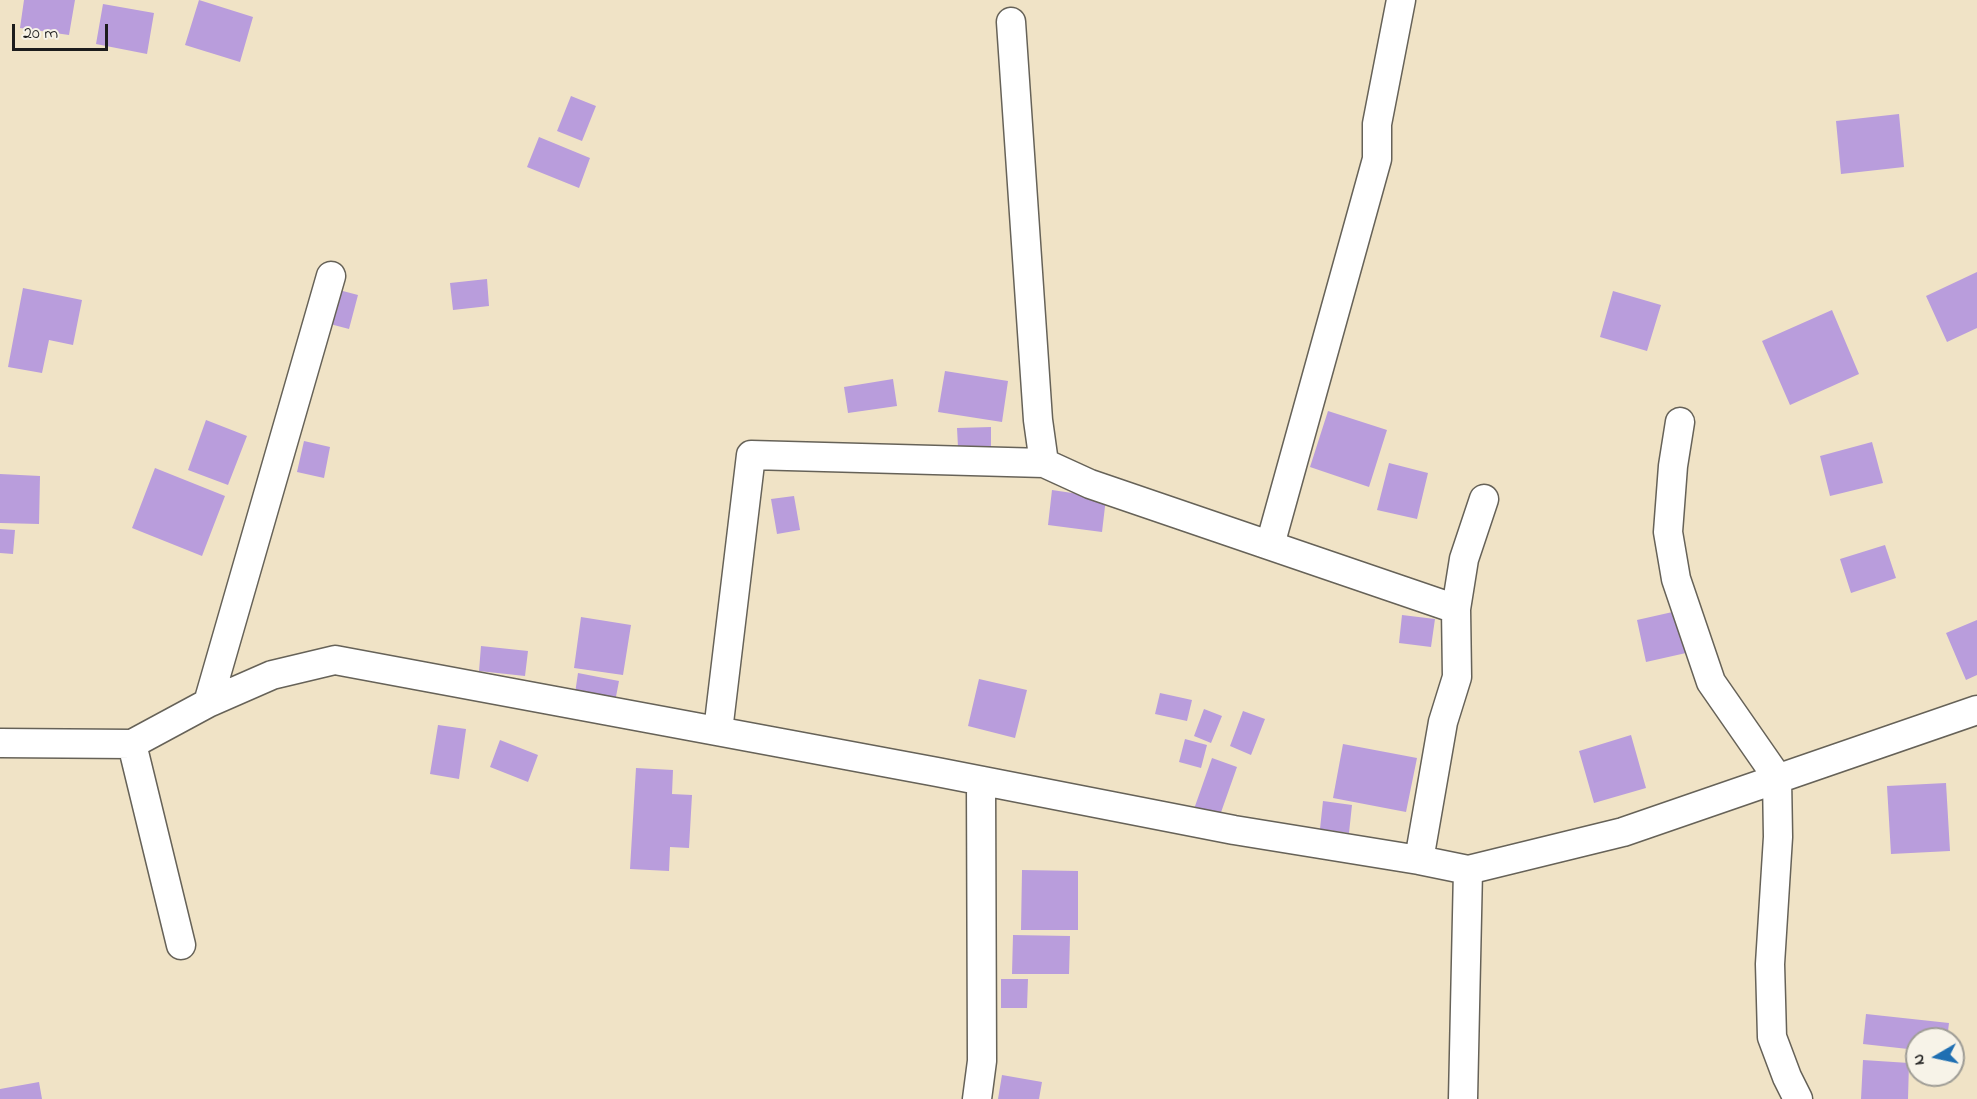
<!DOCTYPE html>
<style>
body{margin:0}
#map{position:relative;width:1977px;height:1099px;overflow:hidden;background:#f0e3c6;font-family:"Indie Flower",sans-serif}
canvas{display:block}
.north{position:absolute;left:1905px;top:1027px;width:60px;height:60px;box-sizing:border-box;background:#f7f3e8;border:2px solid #9f9d96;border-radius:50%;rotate:261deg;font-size:16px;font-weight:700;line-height:24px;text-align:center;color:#1c1c1c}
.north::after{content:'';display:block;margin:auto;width:21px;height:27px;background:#1f6fb2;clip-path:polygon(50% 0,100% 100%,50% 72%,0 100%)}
.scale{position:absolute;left:12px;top:24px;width:96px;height:27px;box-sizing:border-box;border:3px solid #1c1c1c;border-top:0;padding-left:8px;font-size:18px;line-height:21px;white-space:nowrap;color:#1c1c1c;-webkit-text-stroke:4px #f7f3e8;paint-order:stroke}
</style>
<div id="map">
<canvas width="1977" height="1099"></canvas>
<div class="north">N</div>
<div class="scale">20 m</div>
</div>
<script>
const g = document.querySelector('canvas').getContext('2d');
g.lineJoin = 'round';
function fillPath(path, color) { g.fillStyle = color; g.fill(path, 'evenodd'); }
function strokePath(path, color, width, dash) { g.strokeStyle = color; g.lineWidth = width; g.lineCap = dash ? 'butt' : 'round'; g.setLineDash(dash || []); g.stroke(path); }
fillPath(new Path2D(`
 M24 0H75L69 35 20 28Z
 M199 0 253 17 240 62 185 45Z
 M103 4 154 13 147 54 96 44Z
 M571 96 596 106 582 141 557 131Z
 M1899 114 1904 167 1841 174 1836 121Z
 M539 137 590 158 579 188 527 167Z
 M1977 272V328L1947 342 1926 296Z
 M487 279 489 306 453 310 450 283Z
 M23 288 82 300 73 345 49 340 42 373 8 367Z
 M339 290 358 295 349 329 330 324Z
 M1613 291 1661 305 1647 351 1600 337Z
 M1832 310 1859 374 1790 405 1762 341Z
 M945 371 1008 381 1002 422 938 412Z
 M893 379 897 406 848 413 844 387Z
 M1328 411 1387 430 1369 487 1310 467Z
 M206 420 247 436 228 485 188 470Z
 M991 427V446L958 447 957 428Z
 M304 441 330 447 324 478 297 472Z
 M1872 442 1883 483 1830 496 1820 456Z
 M1389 463 1428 473 1417 519 1377 510Z
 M155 468 225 496 202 556 132 528Z
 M0 474 40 476 39 524 0 523Z
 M1052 490 1106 498 1102 532 1048 525Z
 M794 496 800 530 777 534 771 499Z
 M0 529 15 530 13 554 0 553Z
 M1885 545 1896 578 1851 593 1840 559Z
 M1677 611 1686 653 1646 662 1637 620Z
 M1402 615 1435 619 1431 647 1399 643Z
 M581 617 631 625 623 675 574 668Z
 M1977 620V675L1966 680 1946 633Z
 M481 646 528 651 525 676 479 671Z
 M578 673 619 681 614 707 574 700Z
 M979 679 1027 690 1015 738 968 726Z
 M1160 693 1192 700 1187 721 1155 714Z
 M1204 709 1222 716 1211 743 1194 736Z
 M1243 711 1265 719 1251 755 1230 746Z
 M438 725 466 729 459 779 430 774Z
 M1631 735 1646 788 1594 803 1579 751Z
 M1185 739 1207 745 1201 768 1179 762Z
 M500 740 538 755 528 782 490 767Z
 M1343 744 1417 758 1406 812 1333 798Z
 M1212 758 1237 767 1219 818 1194 809Z
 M636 768 673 770 672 794 692 795 689 848 670 847 669 871 630 869Z
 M1946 783 1950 851 1891 854 1887 786Z
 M1323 801 1352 805 1349 833 1320 829Z
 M1022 870 1078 871V930H1021Z
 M1013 935 1070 936 1069 974H1012Z
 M1001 979H1028L1027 1008H1001Z
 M1866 1014 1949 1023 1947 1039H1917V1050L1863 1044Z
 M1863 1060 1909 1063 1908 1099H1861Z
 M1002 1075 1042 1082 1039 1099H998Z
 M39 1082 42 1099H0V1089Z`), '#b99ddc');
const minor = new Path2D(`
 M1011 22 1038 420 1044 463 1090 484 1456 609
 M1680 422 1673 466 1668 532 1676 579 1711 682 1777 777 1778 837 1770 964 1772 1037 1787 1077 1798 1099
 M1270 545 1377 159V124L1401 0
 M208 703 331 276
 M718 731 751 455 1044 463
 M0 743 132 744 208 703 272 675 335 660 937 772 1234 830 1419 860 1468 870 1623 832 1977 710
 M132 744 181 945
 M1419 860 1443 722 1457 677 1456 609 1464 559 1484 499
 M977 1099 982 1061 981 781
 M1463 1099 1468 870`);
strokePath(minor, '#666258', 31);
strokePath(minor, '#fff', 28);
</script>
